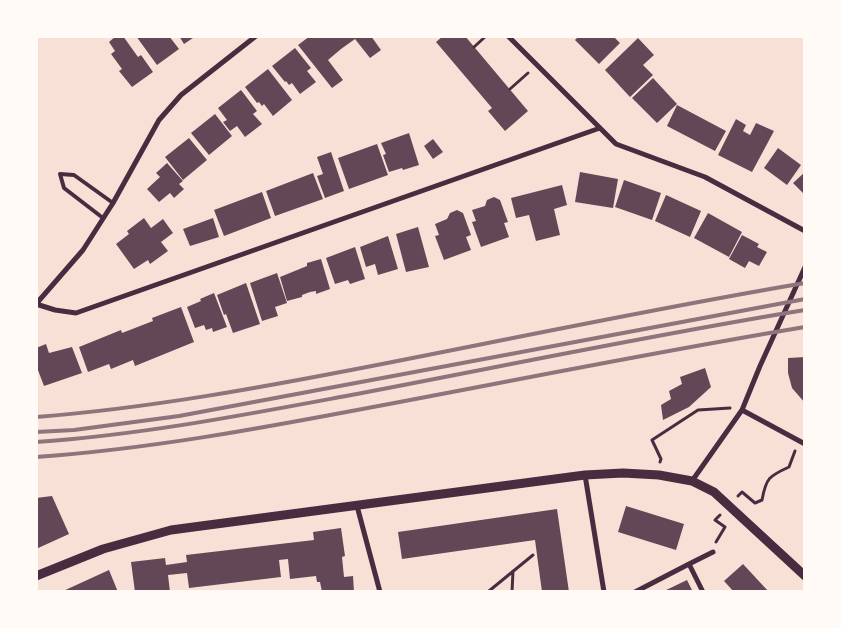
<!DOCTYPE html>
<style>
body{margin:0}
#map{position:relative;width:841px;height:628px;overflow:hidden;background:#f7e1d7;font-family:Jost,sans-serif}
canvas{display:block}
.frame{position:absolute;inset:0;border:38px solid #fffaf5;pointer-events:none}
</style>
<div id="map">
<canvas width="841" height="628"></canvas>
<div class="frame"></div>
</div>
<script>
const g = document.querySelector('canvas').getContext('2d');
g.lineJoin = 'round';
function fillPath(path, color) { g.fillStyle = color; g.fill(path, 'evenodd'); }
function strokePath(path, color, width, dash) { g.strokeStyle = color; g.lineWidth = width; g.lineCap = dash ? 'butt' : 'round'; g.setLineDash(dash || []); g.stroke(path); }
fillPath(new Path2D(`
 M116 36H123L138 57 141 55 153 72 132 87 119 71 122 69 111 54 115 51 109 42Z
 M136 36H169L179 49 157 65Z
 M179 36H196L184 44Z
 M310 36H371L381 50 370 58 355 39 341 49 328 60 343 80 332 88 298 45Z
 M443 36H465L528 111 505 131 488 111 492 108 436 42Z
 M579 36H613L620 43 599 64 575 40Z
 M638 38 654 55 643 65 653 75 630 97 605 70Z
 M295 48 311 68 307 71 316 82 300 94 292 83 289 85 286 81 285 82 272 66Z
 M268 69 292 100 273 116 264 104 262 106 259 102 257 103 245 87Z
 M653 78 677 104 657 123 632 98Z
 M241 90 257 111 253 114 262 124 245 137 237 126 230 131 223 122 227 120 218 108Z
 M677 105 726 131 715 151 667 126Z
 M215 114 232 136 209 155 191 133Z
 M736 119 746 125 743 131 750 135 756 123 774 131 752 172 718 155Z
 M409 133 419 165 403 170 402 168 389 172 383 155 386 154 381 143Z
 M189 138 207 160 183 180 165 157Z
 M433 139 443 152 433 159 424 146Z
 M377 144 388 175 349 189 338 158Z
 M778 148 801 165 787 185 764 168Z
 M331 152 344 191 325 198 317 176 323 174 317 157Z
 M167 163 183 181 179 184 184 189 174 198 170 193 159 202 147 189 160 177 156 173Z
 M580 172 618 179 613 208 575 202Z
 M805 172V195L793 183Z
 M313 173 323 199 275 216 266 191Z
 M624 180 661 193 652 220 615 207Z
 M562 185 567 205 554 209 560 235 536 241 529 215 516 218 511 198Z
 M262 192 271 218 224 236 214 210Z
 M666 195 701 211 690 237 655 221Z
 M494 197 500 200 508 222 504 223 509 237 481 247 472 222 476 221 472 210 485 206 487 200Z
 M457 210 463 213 471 235 466 237 471 250 444 260 435 236 439 235 435 224 447 219 450 213Z
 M708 213 742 232 729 257 694 238Z
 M144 218 151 228 163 219 173 233 161 242 168 251 150 264 148 260 134 269 116 244 129 234 127 231Z
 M213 218 219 237 190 246 183 229Z
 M418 227 429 267 406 272 396 234Z
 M742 235 759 244 757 247 767 252 759 266 749 261 745 268 729 259Z
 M388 236 398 269 378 275 375 264 366 267 360 247Z
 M355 247 365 279 350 284 348 280 335 284 326 258Z
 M321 259 330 289 316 294V291L310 292 302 295V297L287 301 280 277 307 266V263Z
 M277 273 287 303 275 307 278 316 262 321 250 283Z
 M246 283 260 324 233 333 226 314 224 315 217 295Z
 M214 293 227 327 213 332 212 328 206 330 204 325 195 328 187 307 201 301 200 299Z
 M181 307 194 342 135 366 133 360 111 369 109 364 88 372 79 347 121 330 122 333 153 321 152 318Z
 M46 344 49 353 72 347 82 373 44 386 36 365V348Z
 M805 357V403L792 388 788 373V358Z
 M705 368 711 387 689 407 663 420 661 405 671 399 669 391 682 384 680 377Z
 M52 496 69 534 36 549V498Z
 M626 506 684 524 676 550 618 532Z
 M557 509 569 592H542L535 540 402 559 398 532Z
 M341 528 345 556 342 557 344 577 353 576 354 592H322L320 582H317L316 576 290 579 288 559 279 560 281 577 189 588 187 573 168 575 170 592H135L131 562 165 558 166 565 187 562 186 555 314 540 313 532Z
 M743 564 769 592H734L724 581Z
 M109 570 118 592H61Z
 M687 580 693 592H662Z`), '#644757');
strokePath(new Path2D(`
 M474 47 486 36
 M510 89 528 73
 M660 462 661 459 652 440 698 410 730 408
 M738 496 742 492 755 503 762 500C766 478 769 476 789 467L795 451
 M716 542 725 527 715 520 720 515
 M489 591 533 555
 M512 592 513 571`), '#4a2c40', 3);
strokePath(new Path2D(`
 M103 218 64 188 60 174 74 175 113 203`), '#4a2c40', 4);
strokePath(new Path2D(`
 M508 36 600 128
 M36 304 55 310 76 313 600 128 616 144 705 177 805 231
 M36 304 83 250 113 203 159 120 181 95 256 36
 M742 410 805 444
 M585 475 604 592
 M692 481 742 410 760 366 805 267
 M357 506 380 592
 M689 564 713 552
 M635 592 689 564 703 592`), '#4a2c40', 5);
strokePath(new Path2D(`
 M36 576 103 549 171 530 585 475 623 473 659 475 692 481 714 492 805 576`), '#4a2c40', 9);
strokePath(new Path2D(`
 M36 417C151 408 264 387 377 365 520 337 662 307 805 283
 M36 432 74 430 179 416 805 299
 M36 442C140 435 244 415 346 396 499 367 651 335 805 310
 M36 457C150 449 262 428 373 407 517 380 660 351 805 327`), '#8f747c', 4);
</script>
